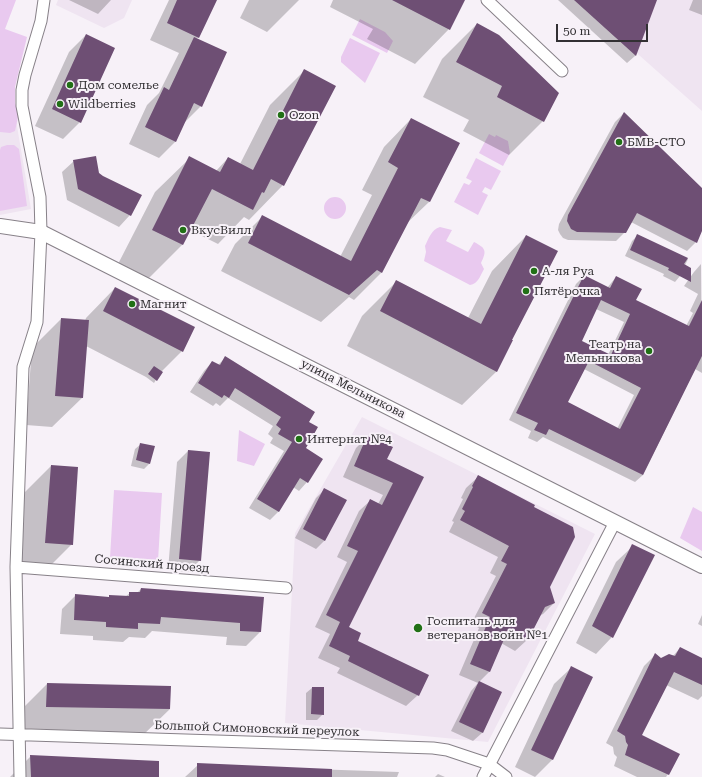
<!DOCTYPE html>
<meta charset="utf-8">
<style>
body{margin:0}
#map{position:relative;width:702px;height:777px;overflow:hidden;background:#f7f1f8;font-family:"Roboto Serif",serif}
canvas{display:block}
.scale{position:absolute;left:556px;top:24px;width:92px;height:18px;box-sizing:border-box;border:2px solid #323033;border-top:0;padding-left:5px;font-size:12px;line-height:14px;white-space:nowrap;color:#323033;-webkit-text-stroke:3px #f7f1f8;paint-order:stroke}
</style>
<div id="map">
<canvas width="702" height="777"></canvas>
<div class="scale">50 m</div>
</div>
<script>
const g = document.querySelector('canvas').getContext('2d');
g.lineJoin = 'round';
function fillPath(path, color) { g.fillStyle = color; g.fill(path, 'evenodd'); }
function strokePath(path, color, width, dash) { g.strokeStyle = color; g.lineWidth = width; g.lineCap = dash ? 'butt' : 'round'; g.setLineDash(dash || []); g.stroke(path); }
function write(font, color, halo, rows, align = 'center') {
  g.font = font + ' "Roboto Serif",serif'; g.lineWidth = 4; g.setLineDash([]); g.textBaseline = 'middle'; g.strokeStyle = halo; g.fillStyle = color; for (const [text, x, y, turn = 0] of rows) {
    g.save(); g.translate(x, y); g.rotate((+turn || 0) * Math.PI / 180); g.textAlign = isNaN(turn) ? turn : align; if (halo) g.strokeText(text, 0, 0); g.fillText(text, 0, 0); g.restore();
  }
}
fillPath(new Path2D(`
 M0 0V25L31 209 0 215Z
 M58 0H132L124 18 104 28 56 5Z
 M577 0H702V111Z
 M362 417 595 534 488 742 285 723 295 533Z`), '#efe4f1');
fillPath(new Path2D(`
 M0 0H16L5 29 27 37 15 87V103L19 113 15 131 10 133 0 132Z
 M360 19 385 32 393 41 387 53 352 35Z
 M350 38 380 53 365 83 341 62V57Z
 M489 134 495 137 496 135 508 141 510 153 503 166 479 153Z
 M7 145H14L19 149 27 206 0 211V150L1 147Z
 M476 158 501 171 491 190 485 187 482 192 488 195 478 215 454 202 464 183 469 185 472 181 466 178Z
 M324 208a11 11 0 1 1 22 0a11 11 0 1 1-22 0Z
 M440 227 452 230 446 241 468 252 474 242C486 248 487 251 481 263L484 269C480 276 478 284 470 285L424 261 426 252 425 246C429 238 431 230 440 227Z
 M239 430 265 444 254 466 237 461Z
 M114 490 162 493 158 561 110 558Z
 M693 507 702 512V551L680 538Z`), '#e9c9ef');
fillPath(new Path2D(`
 M69 0H111L98 14Z
 M169 0H216L197 39 201 106 183 124 176 141 159 158 129 144 147 105 159 93 179 53 150 40Z
 M249 0H299L267 32 240 18Z
 M333 0H462L449 29 415 64 367 39 373 29 330 7Z
 M558 0H656L635 56 627 63Z
 M693 0H702V15L689 10Z
 M477 24 543 121 509 155 463 131 469 120 423 97 442 59Z
 M86 35 80 122 63 139 35 126 69 52Z
 M305 70 283 185 249 220 244 217 218 244 190 230 182 245 148 279 118 264 155 192 190 158 216 171 228 158 240 164 270 105Z
 M624 113 702 190V228L696 242 687 251 631 222 625 232 616 241 568 240 563 238 560 234 558 230 559 224 615 122Z
 M411 119 459 144 429 202 406 224 381 273 354 300 349 297 321 322 221 271 235 244 262 217 340 257 372 195 362 190 384 147Z
 M74 161 99 173 130 215 119 227 67 200 62 172Z
 M638 235 688 259 680 276 675 282 663 276 664 274 625 256 632 241Z
 M526 236 511 340 497 371 462 405 347 346 362 316 397 281 468 318 492 271Z
 M701 264 702 373 695 369 643 475 635 482 543 437 537 442 528 438 531 431 509 420 576 284 584 276 607 288 616 277 635 300 686 326 693 313 690 311 698 294 684 286 694 272ZM596 309 624 322 608 355 581 342ZM584 369 634 395 617 429 566 402Z
 M115 288 182 351 161 372 154 383 146 377 86 346 82 398 52 427 26 425 32 348 61 319 85 321 86 318Z
 M225 358 308 422 304 448 307 482 299 491 293 487 278 512 270 520 249 508 284 451 270 443 273 438 268 434 273 426 228 398 220 406 216 403 213 406 190 392 204 371 212 362 218 365Z
 M367 437 386 460 422 478 348 628 356 641 418 695 406 706 337 673 340 668 318 658 330 634 315 627 347 562 337 557 359 511 371 500 378 504 383 495 343 477 356 448Z
 M141 444 149 464 144 469 131 466 135 449Z
 M188 451 200 560 188 572 168 570 177 462Z
 M51 466 72 544 42 574 16 572 22 495Z
 M478 477 549 587 554 603 543 614 539 616 527 640 515 651 501 643 489 672 479 682 501 693 482 733 473 741 451 731 471 691 478 683 459 675 479 628 471 624 496 576 490 573 498 557 449 532 454 522 452 521 463 499 461 498 466 488Z
 M325 489V540L316 549 295 538 316 498Z
 M633 546 612 637 596 654 576 643 616 562Z
 M141 589 263 598 260 632 246 646 226 645 227 637 152 631 145 638 129 637 123 642 93 640V636L60 634 62 609 76 595 108 598 110 596 125 597 130 593H137Z
 M702 615V626L698 624Z
 M680 648 702 659V696L698 700 666 685 641 736 668 774 666 777H637L614 766 617 757 614 754 613 747 606 743 644 666 655 655 661 659 673 656Z
 M571 668 592 678 552 760 535 777 515 767 554 684Z
 M47 684 170 709 140 738 17 736 18 713Z
 M312 688 323 714 317 720H306V693Z
 M31 756 158 777H10Z
 M198 765 399 772 397 777H185Z
 M438 774 445 777H435Z`), '#0003');
fillPath(new Path2D(`
 M177 0H217L199 38 167 23Z
 M392 0H465L450 30Z
 M574 0H657L636 56Z
 M477 23 499 35 559 93 544 122 497 97 502 86 456 62Z
 M86 34 115 48 81 123 52 109Z
 M194 37 227 52 202 107 194 103 176 142 145 127 164 87 169 90Z
 M304 69 336 86 284 186 271 179 264 193 262 192 253 210 212 189 183 245 152 230 189 156 220 172 228 157 253 170Z
 M624 112 702 188V231L697 243 637 213 626 233 577 232 571 229 567 221 568 215Z
 M411 118 460 143 430 202 421 198 382 273 377 270 349 295 248 243 262 215 351 261 398 168 388 162Z
 M96 156 99 173 103 176 142 195 131 216 78 189 73 160Z
 M637 234 688 258 684 264 691 268V282L668 270 669 268 630 250Z
 M526 235 558 251 512 340H513L497 372 380 311 396 280 481 324Z
 M584 275 610 288 616 276 642 289 636 300 689 326 702 300V356L643 475 549 429 546 435 534 430 538 423 516 413ZM601 300 630 314 611 355 582 341ZM589 361 641 388 620 429 568 402Z
 M115 287 195 327 183 352 103 311Z
 M61 318 89 320 83 398 55 396Z
 M225 356 315 412 309 422 318 427 306 448 323 459 308 483 300 478 279 512 257 499 292 442 278 434 281 429 276 425 281 417 235 388 229 398 224 395 222 398 198 383 212 361 220 365Z
 M154 366 163 372 157 381 148 374Z
 M367 436 393 447 387 459 424 477 349 627 361 633 358 641 429 675 419 696 348 661 350 656 329 646 340 622 326 615 358 551 347 546 370 499 382 505 393 483 354 466Z
 M140 443 155 446 150 464 136 460Z
 M188 450 210 452 201 561 179 559Z
 M51 465 78 467 73 545 45 543Z
 M478 475 535 505 534 507 573 527 575 537 550 587 555 603 545 607 528 640 508 630 490 672 470 664 490 617 482 613 507 564 501 561 509 546 460 520 465 511 462 509 473 487 472 486Z
 M324 488 347 500 325 541 303 529Z
 M632 544 655 555 613 638 592 626Z
 M141 588 264 597 261 632 240 631V623L161 617 160 624 138 623V629L106 627V622L74 620 75 594 109 597V595L129 596V592H140Z
 M680 647 702 658V685L674 672 642 735 680 754 669 775 625 755 628 745 626 742 625 736 617 731 655 653 661 658 669 654 675 656Z
 M571 666 593 677 553 760 531 750Z
 M479 681 502 692 483 733 459 722Z
 M47 683 171 686 170 709 46 707Z
 M312 687H324V715L311 714Z
 M30 755 159 761V777H31Z
 M197 763 332 769V777H197Z`), '#6e4f74');
const minor = new Path2D(`
 M487 0 562 71
 M16 567 286 588
 M0 734 433 748 447 750 489 764 506 777
 M20 777 16 567 23 367 37 322 41 232 40 197 22 106V90L25 75 41 21 44 0
 M483 777 615 522`);
const tertiary = new Path2D(`
 M0 226 41 232 702 566`);
strokePath(minor, '#878188', 13);
strokePath(tertiary, '#878188', 16);
strokePath(minor, '#fff', 11);
strokePath(tertiary, '#fff', 14);
for (const [x, y, r, color] of [
 [70,85,4,"#217016"],
 [60,104,4,"#217016"],
 [281,115,4,"#217016"],
 [619,142,4,"#217016"],
 [183,230,4,"#217016"],
 [534,271,4,"#217016"],
 [526,291,4,"#217016"],
 [132,304,4,"#217016"],
 [649,351,4,"#217016"],
 [299,439,4,"#217016"],
 [418,628,5,"#217016"]
]) { const dot = new Path2D(); dot.arc(x, y, r, 0, 2 * Math.PI); g.fillStyle = color; g.fill(dot); strokePath(dot, '#f7f1f8', 1.5); }
write('12px', '#323033', '#f7f1f8', [
 ["Дом сомелье",78,85],
 ["Wildberries",68,104],
 ["Ozon",289,115],
 ["БМВ-СТО",627,142],
 ["ВкусВилл",191,230],
 ["А-ля Руа",542,271],
 ["Пятёрочка",534,291],
 ["Магнит",140,304],
 ["Театр на",641,344,"right"],
 ["Мельникова",641,358,"right"],
 ["Интернат №4",307,439],
 ["Госпиталь для",427,621],
 ["ветеранов войн №1",427,635]
], 'left');
write('12px', '#323033', '#f7f1f8', [
 ["улица Мельникова",353,389,27],
 ["Сосинский проезд",152,564,5],
 ["Большой Симоновский переулок",257,729,2]
]);
</script>
